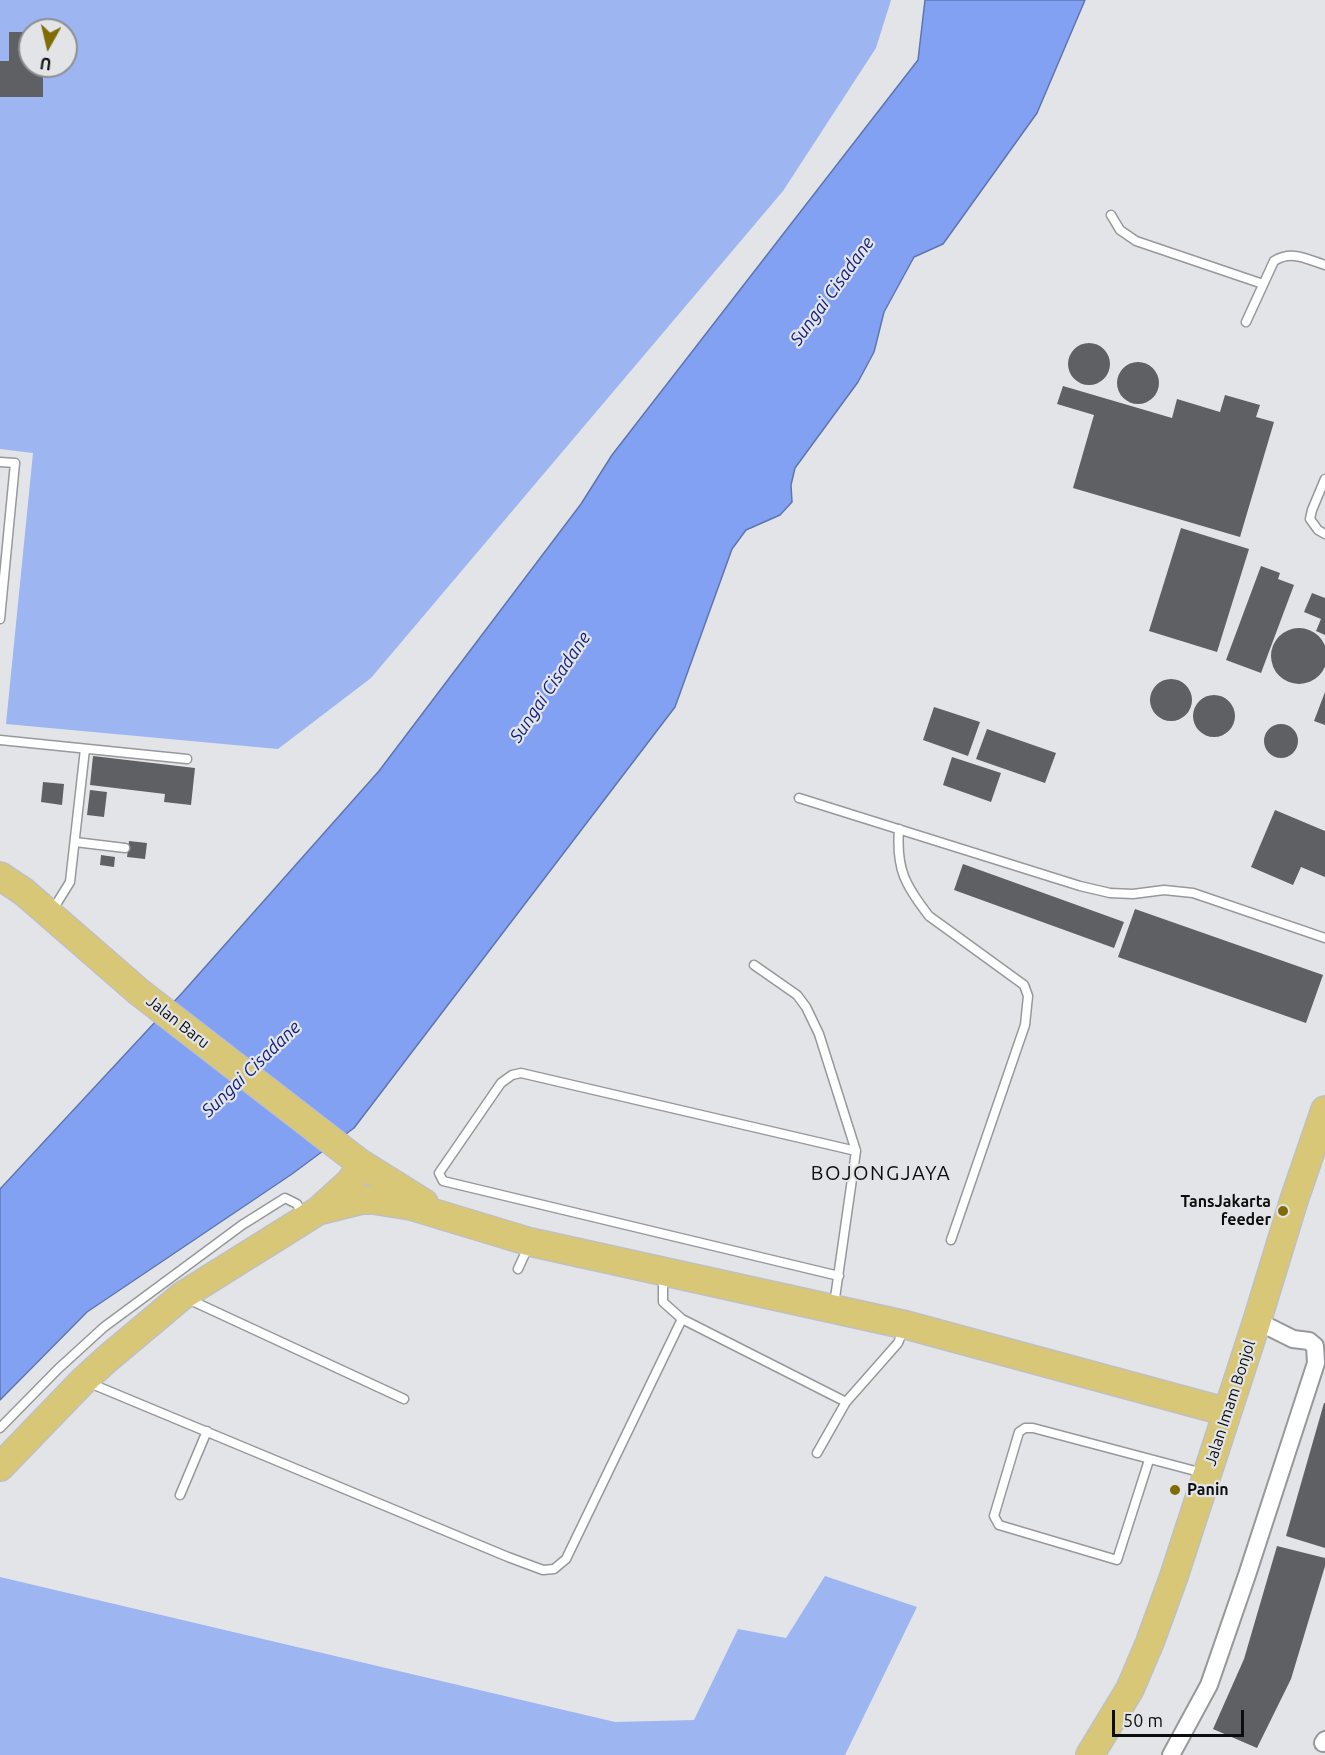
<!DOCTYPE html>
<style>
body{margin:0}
#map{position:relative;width:1325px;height:1755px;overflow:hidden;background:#e2e4e8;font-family:Ubuntu,sans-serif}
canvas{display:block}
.north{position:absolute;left:18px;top:18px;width:60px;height:60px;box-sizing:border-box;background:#e2e4e8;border:2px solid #8d8e91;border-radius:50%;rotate:188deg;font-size:16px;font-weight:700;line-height:24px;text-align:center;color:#0d0d0e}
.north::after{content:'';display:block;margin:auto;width:21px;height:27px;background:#7f6c06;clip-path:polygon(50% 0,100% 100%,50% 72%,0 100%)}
.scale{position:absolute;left:1112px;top:1710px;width:132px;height:27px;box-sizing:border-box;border:3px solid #0d0d0e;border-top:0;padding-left:8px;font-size:18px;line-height:21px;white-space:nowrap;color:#0d0d0e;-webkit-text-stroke:4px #e2e4e8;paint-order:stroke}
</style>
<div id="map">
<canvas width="1325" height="1755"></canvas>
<div class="north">U</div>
<div class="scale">50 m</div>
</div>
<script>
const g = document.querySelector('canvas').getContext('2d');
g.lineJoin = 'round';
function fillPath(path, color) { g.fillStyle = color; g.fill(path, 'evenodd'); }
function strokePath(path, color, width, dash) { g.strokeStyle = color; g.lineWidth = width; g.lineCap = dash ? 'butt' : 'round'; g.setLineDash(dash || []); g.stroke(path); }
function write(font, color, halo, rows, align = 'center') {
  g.font = font + ' Ubuntu,sans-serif'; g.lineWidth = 4.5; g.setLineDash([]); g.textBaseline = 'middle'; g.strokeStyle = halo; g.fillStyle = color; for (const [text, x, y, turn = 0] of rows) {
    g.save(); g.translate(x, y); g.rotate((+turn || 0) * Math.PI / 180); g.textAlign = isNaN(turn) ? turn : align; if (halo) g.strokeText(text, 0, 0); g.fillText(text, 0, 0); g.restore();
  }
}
fillPath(new Path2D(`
 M0 0H891L876 48 783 191 371 678 278 749 6 724 33 453 0 449ZM30 30H66V66H30Z
 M825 1576 917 1607 845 1755H0V1577L615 1722 694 1720 738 1629 786 1638Z`), '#9db5f0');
const water = new Path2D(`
 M925 0H1085L1037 113 943 244 914 257 884 312 874 352 858 382 795 468 791 485 792 502 780 515 746 530 732 549 675 707 354 1128 292 1174 87 1312 0 1400V1189L183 992 379 771 581 504 612 455 918 60Z`);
fillPath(water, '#82a1f2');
strokePath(water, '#5f75ae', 1.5);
fillPath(new Path2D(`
 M9 32H30V66H43V97H0V61H9Z
 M1068 364a21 21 0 1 1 42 0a21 21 0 1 1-42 0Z
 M1117 383a21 21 0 1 1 42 0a21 21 0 1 1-42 0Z
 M1063 386 1172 418 1177 399 1220 412 1225 395 1260 405 1256 417 1274 422 1240 537 1073 488 1094 415 1057 404Z
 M1181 528 1249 549 1217 652 1149 631Z
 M1261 566 1280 573 1278 579 1294 585 1261 673 1226 660Z
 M1312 593 1325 598V635L1316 631 1321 619 1304 612Z
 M1271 656a28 28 0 1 1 56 0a28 28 0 1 1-56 0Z
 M1150 700a21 21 0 1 1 42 0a21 21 0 1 1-42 0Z
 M1325 692V725L1314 721Z
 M1193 716a21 21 0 1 1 42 0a21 21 0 1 1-42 0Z
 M934 707 980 722 968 756 923 740Z
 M1264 741a17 17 0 1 1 34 0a17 17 0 1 1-34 0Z
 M987 729 1056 753 1045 783 976 759Z
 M93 756 195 768 191 805 164 802 165 794 90 785Z
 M952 757 1001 773 991 802 943 785Z
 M43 782 64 784 62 805 41 802Z
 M90 790 107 792 104 817 87 815Z
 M1275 810 1325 831V877L1301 867 1293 885 1251 867Z
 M129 841 147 843 145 859 127 857Z
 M101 855 115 857 114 867 100 865Z
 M963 864 1124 922 1114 948 954 890Z
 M1135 909 1323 975 1306 1023 1118 957Z
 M1324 1403H1325V1548L1286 1536Z
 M1277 1546 1325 1558V1566L1291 1679 1257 1748 1213 1729 1244 1659Z`), '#5f6063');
const lane = new Path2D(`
 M1111 215 1120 230 1136 241 1263 284
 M1246 322 1274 261C1292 250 1306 259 1325 265
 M0 462 15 463 0 619
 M1325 479 1312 510 1310 519 1318 530 1325 534
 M0 740 187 759
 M799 798 1080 886 1110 893 1133 894 1164 890 1193 893 1325 938
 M899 829C896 869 905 885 929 916L1024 985 1028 996 1025 1025 951 1240
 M75 842 125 848
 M52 911 70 882 85 749
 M754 965 797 995 806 1007 819 1034 856 1151 834 1305
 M518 1269 529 1245
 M839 1276 443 1181 439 1173 501 1083 512 1075 521 1073 856 1151
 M188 1299 404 1399
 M682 1319 846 1402 898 1343 904 1328
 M87 1382 508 1557 543 1570 554 1569 566 1559 682 1319 663 1302V1275
 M0 1428 58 1369 104 1327 242 1225 285 1198 297 1204 304 1217
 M817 1453 846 1402
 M1149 1460 1117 1560 999 1525 994 1516 1019 1432 1025 1428H1033L1203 1473
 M180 1495 207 1431`);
const street = new Path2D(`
 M1323 1743 1325 1740
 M1171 1755 1209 1685 1247 1575 1316 1363 1315 1346 1309 1341 1293 1339 1257 1321`);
const primary = new Path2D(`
 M0 876 24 892 139 992 360 1163 424 1203
 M318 1211 362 1200H373L411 1206 530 1242 906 1325 1227 1412
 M0 1467 83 1381 107 1359 182 1296 318 1211 349 1183 355 1175 360 1163
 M1090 1755 1130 1689 1150 1642 1174 1576 1257 1321 1294 1200 1325 1110`);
strokePath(lane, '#96989b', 11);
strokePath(street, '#96989b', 20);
strokePath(primary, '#c0c0c0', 30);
strokePath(lane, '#fff', 8);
strokePath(street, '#fff', 16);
strokePath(primary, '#d7c776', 27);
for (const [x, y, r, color] of [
 [1283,1211,6,"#7f6c06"],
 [1175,1490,6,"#7f6c06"]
]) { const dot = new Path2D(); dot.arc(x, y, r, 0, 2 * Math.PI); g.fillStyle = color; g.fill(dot); strokePath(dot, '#e2e4e8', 2); }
write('16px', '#0d0d0e', '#e2e4e8', [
 ["Jalan Baru",178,1022,38],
 ["Jalan Imam Bonjol",1230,1403,-72]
]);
write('bold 16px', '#0d0d0e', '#e2e4e8', [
 ["TansJakarta",1271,1202],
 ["feeder",1271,1220],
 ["Panin",1187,1490,"left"]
], 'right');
write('italic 18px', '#12217d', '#e2e4e8', [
 ["Sungai Cisadane",832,291,-54],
 ["Sungai Cisadane",550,687,-56],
 ["Sungai Cisadane",251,1069,-44]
]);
g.letterSpacing = '1.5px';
write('20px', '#0d0d0e', '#e2e4e8', [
 ["BOJONGJAYA",881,1173]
]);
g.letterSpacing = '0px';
</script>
